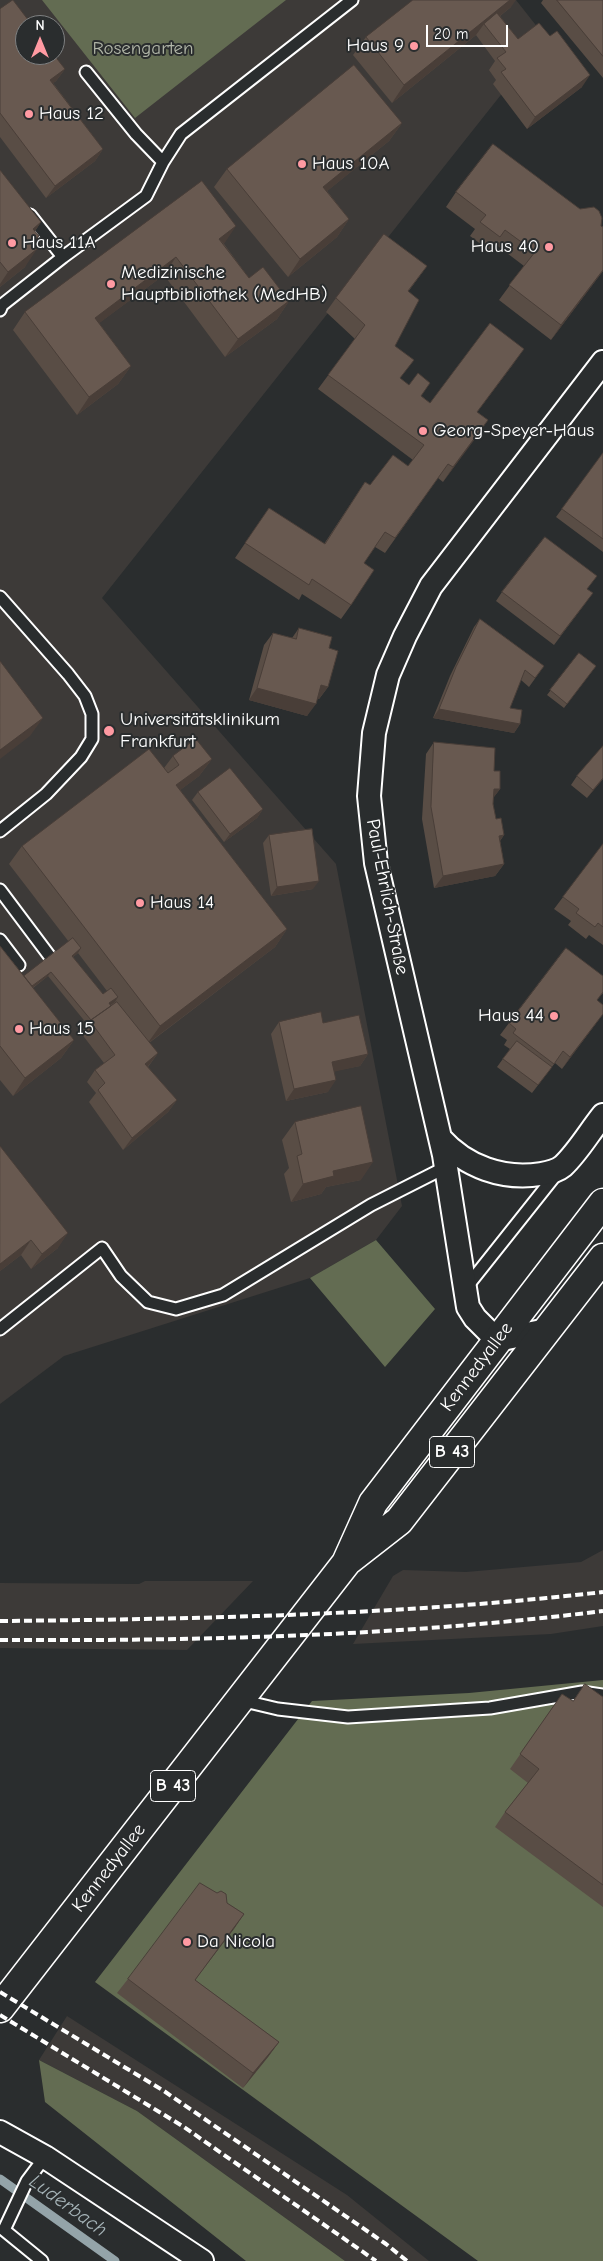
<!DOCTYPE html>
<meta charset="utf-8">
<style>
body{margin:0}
#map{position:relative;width:603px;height:2261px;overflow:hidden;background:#2a2d2e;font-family:"Comic Neue",sans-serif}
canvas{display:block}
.north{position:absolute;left:15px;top:15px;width:50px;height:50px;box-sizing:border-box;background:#2a2d2e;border:1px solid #7f8182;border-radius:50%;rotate:0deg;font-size:14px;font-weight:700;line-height:20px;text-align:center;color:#fff}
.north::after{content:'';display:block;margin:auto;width:18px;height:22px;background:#ff9aa2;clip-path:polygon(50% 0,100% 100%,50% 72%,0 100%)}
.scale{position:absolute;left:426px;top:25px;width:82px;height:22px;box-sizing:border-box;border:2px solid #fff;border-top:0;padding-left:6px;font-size:15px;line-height:18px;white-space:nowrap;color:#fff;-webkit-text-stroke:4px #2a2d2e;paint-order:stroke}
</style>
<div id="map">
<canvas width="603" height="2261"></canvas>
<div class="north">N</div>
<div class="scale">20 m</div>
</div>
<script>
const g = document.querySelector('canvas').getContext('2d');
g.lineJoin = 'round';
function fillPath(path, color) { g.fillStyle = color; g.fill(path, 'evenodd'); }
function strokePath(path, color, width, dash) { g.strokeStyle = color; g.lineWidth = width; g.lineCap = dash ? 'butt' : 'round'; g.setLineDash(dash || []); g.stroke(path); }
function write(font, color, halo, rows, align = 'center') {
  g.font = font + ' "Comic Neue",sans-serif'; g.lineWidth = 4; g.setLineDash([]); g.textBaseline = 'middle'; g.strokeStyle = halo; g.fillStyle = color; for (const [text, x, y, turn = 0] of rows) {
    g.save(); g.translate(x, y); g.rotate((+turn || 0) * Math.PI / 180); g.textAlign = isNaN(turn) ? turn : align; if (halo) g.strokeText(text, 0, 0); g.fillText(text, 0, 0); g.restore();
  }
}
fillPath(new Path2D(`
 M0 0H516L546 38 102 598 336 864 402 1206 376 1240 310 1278 64 1356 0 1404ZM25 25H55V55H25Z
 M603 1550V1626L551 1634 353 1644 393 1576 403 1570 466 1572 581 1562Z
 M145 1581H253L187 1650 0 1648V1583L139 1584Z
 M67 2016 347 2195 429 2261H345L137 2111 39 2060Z`), '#3d3a38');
fillPath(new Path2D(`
 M42 0H286L135 118Z
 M376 1240 435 1309 385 1367 310 1278Z
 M603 1680V2261H478L95 1982 312 1701 469 1693Z
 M39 2060 137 2111 345 2261H246L45 2102Z`), '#636c52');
strokePath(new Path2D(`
 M0 2179 115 2261`), '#94a4a9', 9);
const lane = new Path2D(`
 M86 72 136 134 163 162
 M63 257 146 196 163 162 181 134 352 0
 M0 310 2 305 63 257 30 215
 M0 597 68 674 85 696 92 714V739L81 757 46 794 0 831
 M0 890 51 958
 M0 940 19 965
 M465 1289 558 1172
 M0 1329 102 1248 121 1276 148 1302 176 1309 223 1295 371 1205 446 1167
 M240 1700 278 1709 348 1717 490 1708 582 1692 603 1695
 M42 2261 4 2230 27 2181 45 2157`);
const street = new Path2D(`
 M440 1138C466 1167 503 1180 541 1174 548 1173 557 1171 563 1166 578 1152 590 1131 603 1115
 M547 1330 497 1340 475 1318 468 1307 444 1155 376 863 369 796 374 733 388 675 405 636 431 586 603 362
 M0 2132 45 2157 202 2261`);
const primary = new Path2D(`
 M349 1560 399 1521 603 1258
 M0 2008 346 1563 373 1503 603 1203`);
strokePath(lane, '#fff', 15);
strokePath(street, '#fff', 26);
strokePath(primary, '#fff', 31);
strokePath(lane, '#2a2d2e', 11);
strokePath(street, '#2a2d2e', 22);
strokePath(primary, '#2a2d2e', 28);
strokePath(new Path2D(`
 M0 1621C201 1619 403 1615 603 1592
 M0 1640C201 1641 404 1636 603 1611
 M0 1992 164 2091 386 2244 407 2261
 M0 2015 184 2127 376 2261`), '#fff', 4, [8, 4]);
fillPath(new Path2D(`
 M543 0H603V78L541 3Z
 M511 7 500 16 518 39 582 87 527 129 493 84 496 80 489 70 495 61 476 35 392 103 353 55 366 37Z
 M0 9 65 69 56 81 53 83 103 149 95 161 46 198 0 137Z
 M402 123 389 141 327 191 349 219 337 237 288 277 214 187 227 169Z
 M0 170 41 222 35 231 33 244 25 267 0 287Z
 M202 181 224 244 249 278 289 301 277 319 225 357 164 275 99 323 131 366 118 384 77 415 13 330 25 312Z
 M456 192 601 226 603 227V271L551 340 499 300 524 266 495 244 490 251 470 236 475 229 446 207Z
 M427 266 408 292 395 346 401 379 430 403 514 363 477 412 488 420 443 482 438 478 385 553 375 547 364 563 351 605 341 619 302 594 299 600 235 558 269 508 324 544 365 482 370 485 408 466 413 460 318 389 355 339 326 312 336 298Z
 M603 453V552L556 517Z
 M587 589V601L554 645 496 601 502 592Z
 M480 619 544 666 529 687 521 680 510 708 520 724 514 733 433 718 450 676 474 627Z
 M299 628 329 648 328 687 319 699 317 698 307 716 249 700 264 645 273 633 292 638Z
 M579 653 596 666 564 708 547 695Z
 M434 742 494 771 500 789 493 798V804L496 819 504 835 500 841 504 864 495 876 434 888 422 819 426 754Z
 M603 746V779L587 798 571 785 577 776Z
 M173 756 212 759 199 776 180 790 287 929 275 947 149 1043 158 1053 148 1067 177 1100 168 1112 123 1150 89 1102 96 1093 87 1082 95 1070 104 1063 81 1033 87 1024 48 976 33 988 74 1040 61 1058 13 1096 0 1080V946L24 976 69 942 9 864 22 846 164 768ZM78 953 107 991 103 994 73 957Z
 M198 792 263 809 257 818 224 842 192 800Z
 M269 835 313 889 271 896 263 843Z
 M603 844V945L589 935 586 939 568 925 571 921 554 909Z
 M603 976V993L597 1000 603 1014 562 1069 555 1063 532 1093 497 1067 510 1049 504 1045 507 1040 500 1035 509 1023Z
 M279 1022 323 1023 368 1054 360 1066 334 1071 328 1092 286 1101 271 1034Z
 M295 1122 361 1180 326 1187 321 1194 291 1202 284 1174 289 1168 282 1140Z
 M0 1146 58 1248 31 1269 21 1255 0 1271Z
 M562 1694 573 1701 603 1697V1907L495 1827 505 1812 528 1783 510 1769Z
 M227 1903 244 1914 195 1980 279 2042 268 2057 243 2088 117 1993 128 1979Z`), '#594d45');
fillPath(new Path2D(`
 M510 0H516L511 7 486 27 484 24 476 35 392 103 404 85Z
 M65 69 56 81 42 92 50 80Z
 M590 75 582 87 527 129 535 117Z
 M402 123 389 141 310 205 323 187Z
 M103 149 95 161 46 198 55 186Z
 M349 219 337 237 288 277 300 259Z
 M41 222 29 240 33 229Z
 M236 226 224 244 219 239Z
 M39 236 26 254 31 242Z
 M37 249 25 267 0 287V284L8 272Z
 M176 257 164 275 82 336 95 318Z
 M603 270V271L551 340 561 325Z
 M289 301 277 319 225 357 238 339Z
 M524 349 514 363 466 427 477 412Z
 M131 366 118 384 77 415 89 397Z
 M488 420 478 435 443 482 453 467Z
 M321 685 328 687 319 699 313 697Z
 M257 688 316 704 307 716 249 700Z
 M439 709 520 724 514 733 433 718Z
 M43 718 30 736 0 759V750Z
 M212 759 199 776 163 803 176 785Z
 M603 778V779L587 798 593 790Z
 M494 789H500L491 801Z
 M263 809 257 818 224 842 230 834Z
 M504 835 495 847 499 836Z
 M504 864 495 876 434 888 443 876Z
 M319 881 313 889 271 896 277 887Z
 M287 929 275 947 147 1044 160 1026Z
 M81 948 78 953 69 960 72 956Z
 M51 972 48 976 16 1000 20 996Z
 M118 997 115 1002 106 1008 109 1003Z
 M603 1014 562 1069 570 1057Z
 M74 1040 61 1058 13 1096 25 1078Z
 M158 1053 149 1065 137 1076 145 1064Z
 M368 1054 360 1066 324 1074 332 1062Z
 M336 1080 328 1092 286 1101 294 1089Z
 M177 1100 168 1112 123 1150 132 1138Z
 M373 1162 361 1180 326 1187 321 1194 291 1202 303 1184 333 1171Z
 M68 1233 58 1248 31 1269 42 1254Z
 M31 1240 21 1255 0 1271V1264Z
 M244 1914 234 1929 184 1994 195 1980Z
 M279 2042 268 2057 243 2088 253 2073Z`), '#493e38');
const building = new Path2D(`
 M13 0 32 25H25V55H54L65 69 50 80 103 149 55 186 0 113V9Z
 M413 0H510L404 85 366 37Z
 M557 0H603V56Z
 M497 13 518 39 539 23 550 36 557 31 590 75 535 117 501 72 506 69 497 58 506 52 484 24Z
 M354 65 402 123 323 187 349 219 300 259 227 169Z
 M493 144 580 209 594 207 599 211 602 218 601 226 603 227V270L561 325 509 285 535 252 505 230 500 237 480 222 486 215 456 192Z
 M0 170 41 222 33 229 39 236 31 242 37 249 8 272 0 262Z
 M202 181 236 226 219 239 249 278 263 267 289 301 238 339 176 257 95 318 131 366 89 397 25 312Z
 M384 234 427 266 408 291 419 300 395 346 414 360 400 378 409 385 418 373 430 383 421 396 430 403 490 323 524 349 477 412 488 420 453 467 448 464 395 538 385 532 364 563 374 570 351 605 312 579 309 585 245 543 269 508 325 544 365 482 370 485 393 455 408 466 424 445 328 375 365 325 336 298Z
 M603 453V539L562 509Z
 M545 537 597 576 587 589 593 593 560 636 502 592Z
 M480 619 544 666 535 678 525 670 510 708 522 710 520 724 439 709 456 667Z
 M299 628 332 637 329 648 338 651 328 687 321 685 316 704 257 688 273 633 296 639Z
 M579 653 596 666 567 704 550 690Z
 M0 661 43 718 0 750Z
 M196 739 212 759 176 785 287 929 160 1026 22 846 149 749 168 773 179 765 173 756Z
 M434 742 495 748 494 771H500V789H494L493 804 496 819 501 818 504 835 499 836 504 864 443 876 431 807Z
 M603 746V778L593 790 577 776Z
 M230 768 263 809 230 834 198 792Z
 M312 829 319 881 277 887 269 835Z
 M603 844V927L598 923 595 927 576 913 579 909 563 897Z
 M73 938 81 948 72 956 103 994 111 988 118 997 109 1003 111 1006 91 1020 51 972 32 986 24 976Z
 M0 946 74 1040 25 1078 0 1046Z
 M566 948 603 976V992L597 1000 603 1005V1014L570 1057 563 1051 554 1064 513 1033 516 1029 509 1023Z
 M117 1002 158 1053 145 1064 177 1100 132 1138 98 1090 105 1083 95 1070 115 1055 90 1021Z
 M321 1012 323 1023 359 1015 368 1054 332 1062 336 1080 294 1089 279 1022Z
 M517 1041 552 1067 538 1085 503 1059Z
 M361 1106 373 1162 333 1171 334 1176 303 1184 297 1156 302 1154 295 1122Z
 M0 1146 68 1233 42 1254 31 1240 0 1264Z
 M585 1684 603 1697V1885L505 1812 539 1769 520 1754 562 1694 573 1701Z
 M200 1883 217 1893 221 1891 226 1894 227 1903 244 1914 195 1980 279 2042 253 2073 128 1979Z`);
fillPath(building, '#685950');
strokePath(building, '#493e38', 1);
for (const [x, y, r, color] of [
 [414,46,5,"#ff9aa2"],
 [29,114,5,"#ff9aa2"],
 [302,164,5,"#ff9aa2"],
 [12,243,5,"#ff9aa2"],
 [549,247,5,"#ff9aa2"],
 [111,284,5,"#ff9aa2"],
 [423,431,5,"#ff9aa2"],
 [109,731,6,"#ff9aa2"],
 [140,903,5,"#ff9aa2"],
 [554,1016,5,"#ff9aa2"],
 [19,1029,5,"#ff9aa2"],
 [187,1942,5,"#ff9aa2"]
]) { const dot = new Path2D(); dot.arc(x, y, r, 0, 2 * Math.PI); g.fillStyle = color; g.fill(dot); strokePath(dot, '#2a2d2e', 2); }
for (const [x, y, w] of [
 [452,1452,45],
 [173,1786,45]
]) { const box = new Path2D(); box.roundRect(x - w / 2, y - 15.5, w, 31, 4); g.fillStyle = '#2a2d2e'; g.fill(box); strokePath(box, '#fff', 1); }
write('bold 18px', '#fff', null, [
 ["B 43",452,1452],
 ["B 43",173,1786]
]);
write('19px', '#fff', '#2a2d2e', [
 ["Haus 9",404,46,"right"],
 ["Haus 12",39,114],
 ["Haus 10A",312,164],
 ["Haus 11A",22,243],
 ["Haus 40",539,247,"right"],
 ["Medizinische",121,273],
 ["Hauptbibliothek (MedHB)",121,295],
 ["Georg-Speyer-Haus",433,431],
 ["Universitätsklinikum",120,720],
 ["Frankfurt",120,742],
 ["Haus 14",150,903],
 ["Haus 44",544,1016,"right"],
 ["Haus 15",29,1029],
 ["Da Nicola",197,1942]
], 'left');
write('19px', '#b1b6a8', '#2a2d2e', [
 ["Rosengarten",143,49]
]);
write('19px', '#fff', '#2a2d2e', [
 ["Paul-Ehrlich-Straße",387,897,79],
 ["Kennedyallee",477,1367,-53],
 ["Kennedyallee",109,1868,-52]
]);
write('italic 20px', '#a6b4b8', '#2a2d2e', [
 ["Luderbach",68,2206,36]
]);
</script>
